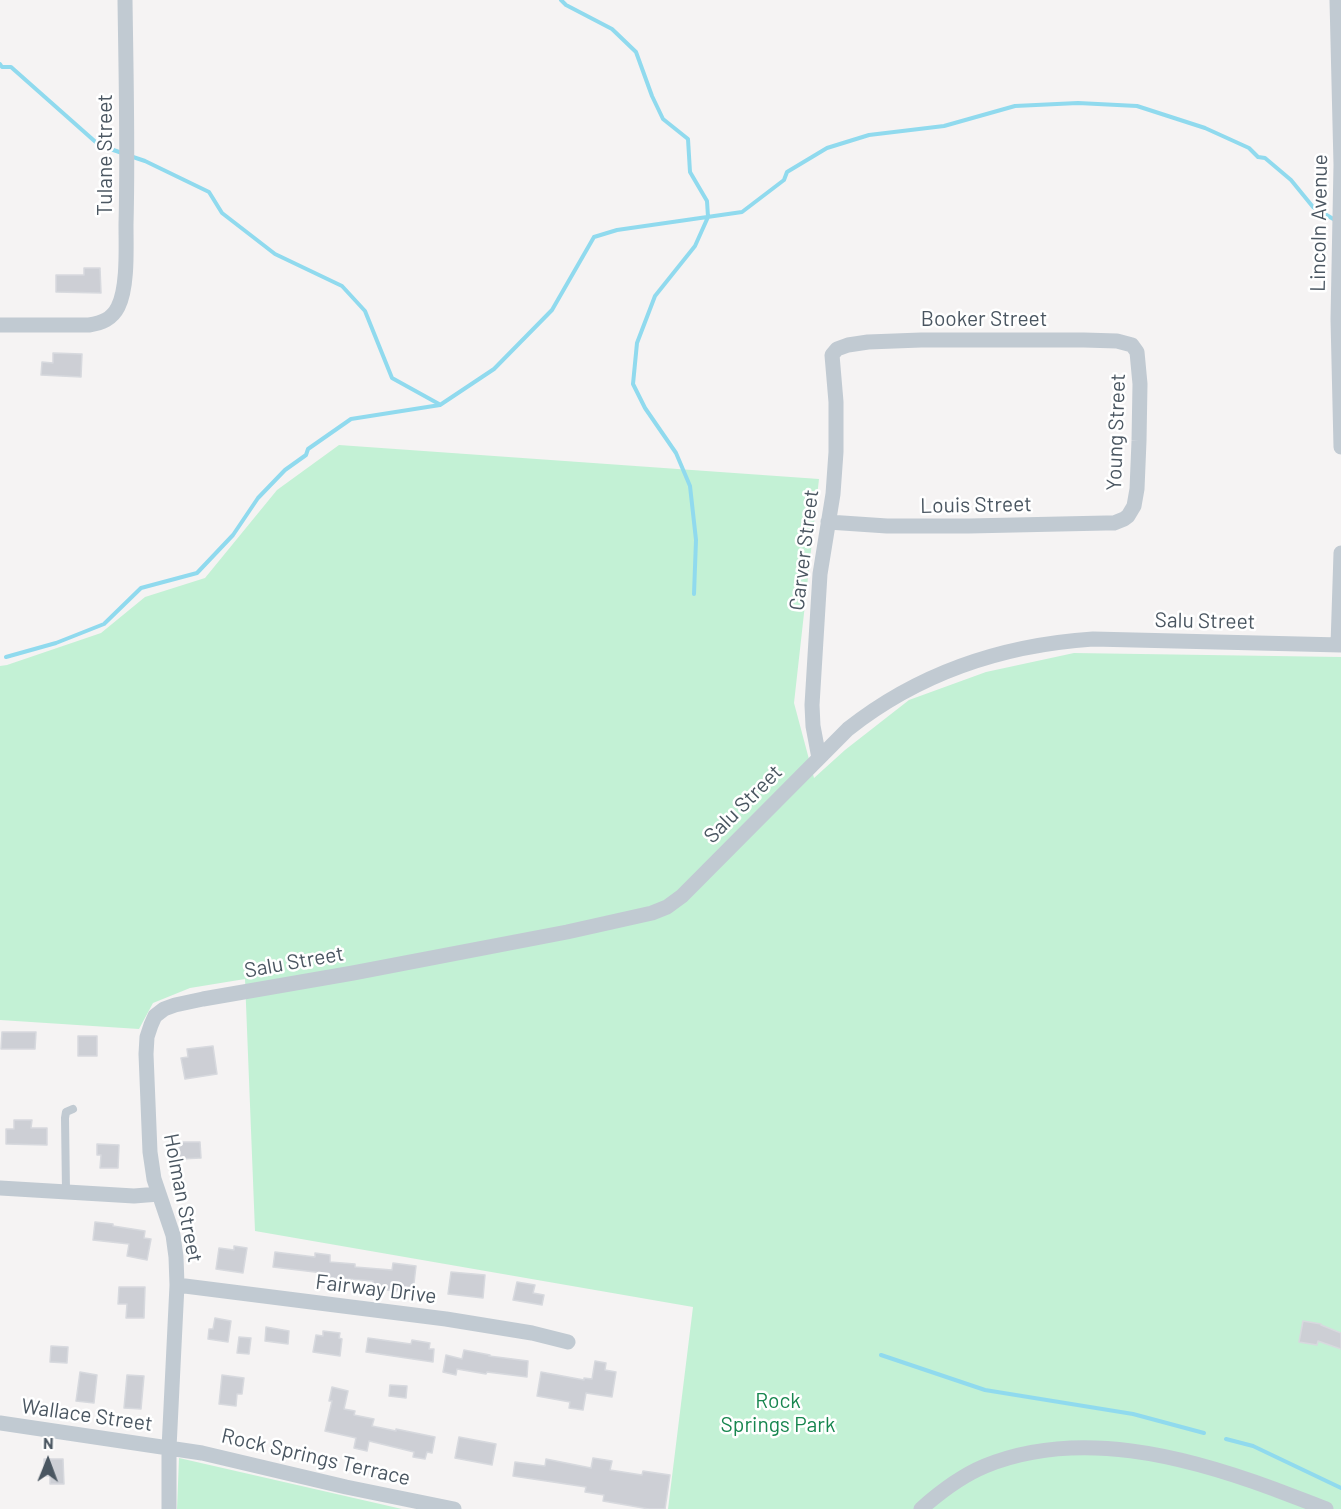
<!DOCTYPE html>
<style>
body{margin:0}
#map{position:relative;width:1341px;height:1509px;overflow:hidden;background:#f5f3f3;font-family:Barlow,sans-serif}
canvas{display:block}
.north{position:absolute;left:18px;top:1431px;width:60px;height:60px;-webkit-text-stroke:4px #fff;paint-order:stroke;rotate:1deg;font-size:16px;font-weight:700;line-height:24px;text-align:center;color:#4a5661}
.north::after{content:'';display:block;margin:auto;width:21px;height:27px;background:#4a5661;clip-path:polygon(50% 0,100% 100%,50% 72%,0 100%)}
</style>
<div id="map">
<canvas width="1341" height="1509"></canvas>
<div class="north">N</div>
</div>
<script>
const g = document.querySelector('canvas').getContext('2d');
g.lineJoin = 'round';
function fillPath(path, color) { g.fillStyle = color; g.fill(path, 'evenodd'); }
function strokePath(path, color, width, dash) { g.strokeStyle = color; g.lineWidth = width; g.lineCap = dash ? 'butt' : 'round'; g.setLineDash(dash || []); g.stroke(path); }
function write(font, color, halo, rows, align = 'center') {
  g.font = font + ' Barlow,sans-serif'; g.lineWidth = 5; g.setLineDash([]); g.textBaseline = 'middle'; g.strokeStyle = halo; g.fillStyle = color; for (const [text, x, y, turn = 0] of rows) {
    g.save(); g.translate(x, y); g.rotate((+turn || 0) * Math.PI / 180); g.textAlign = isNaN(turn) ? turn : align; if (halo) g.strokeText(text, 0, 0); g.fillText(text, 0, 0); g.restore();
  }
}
fillPath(new Path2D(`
 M339 445 819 479 794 703 814 778 845 750 909 700 986 672 1074 653 1341 657V1509H668L693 1307 255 1231 245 979 190 988 153 1003 139 1029 0 1020V666L7 665 101 633 145 597 205 578 277 490Z
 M179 1458 402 1509H177Z`), '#c3f1d5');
strokePath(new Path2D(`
 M561 0 566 5 612 29 636 52 652 96 663 119 688 139 690 172 707 201 708 217 695 246 655 296 637 343 633 384 645 408 676 453 690 486 696 540 694 594
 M0 64 2 67H11L99 145 122 153
 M130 156 145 161 209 192 222 213 275 254 342 286 365 311 392 378 439 404
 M6 657 56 643 104 624 141 588 197 573 233 535 258 498 285 470 306 455 308 449 351 419 440 405 494 369 552 310 594 237 617 230 742 212 784 180 787 172 827 148 869 135 944 126 1015 106 1078 103 1137 106 1205 128 1249 148 1258 157 1265 158 1291 180 1313 207 1335 220
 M881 1355 985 1390 1133 1414 1204 1433
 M1226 1439 1253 1446 1341 1488`), '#90daee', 4);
const building = new Path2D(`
 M84 268H100L101 293 56 292V275H84Z
 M53 353 82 354 81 377 41 375 42 362 53 363Z
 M2 1032H36L35 1049H1Z
 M78 1036H97V1056H78Z
 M213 1046 217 1074 185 1079 181 1058 188 1057 187 1049Z
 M14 1120H32L31 1128H47V1145L6 1144V1129H14Z
 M179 1142H200L201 1158 179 1159Z
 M97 1144 119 1145 118 1168H100L101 1155H97Z
 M95 1222 113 1224V1226L145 1231 144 1238 151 1239 147 1260 127 1256 129 1244 93 1240Z
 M234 1246 247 1248 243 1273 216 1269 219 1248 234 1250Z
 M275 1252 315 1257V1253L330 1255V1262L355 1264V1267L392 1270 393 1263 416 1266 413 1292 372 1289 373 1281 323 1277V1273L273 1267Z
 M451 1272 485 1275 483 1298 448 1294Z
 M517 1282 535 1285 533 1293 544 1295 542 1305 513 1300Z
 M119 1287H145L144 1318H126L127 1304H118Z
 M215 1318 231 1321 228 1342 208 1339 209 1329H213Z
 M1303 1321 1321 1324V1325L1341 1333V1349L1318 1341 1317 1345 1299 1342Z
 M266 1327 289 1331 288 1344 265 1341Z
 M323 1331 340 1333 339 1338 342 1339 340 1356 313 1352 316 1335 323 1336Z
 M239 1337 251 1338 249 1354 237 1353Z
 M368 1338 411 1344 412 1340 430 1343 429 1349H434L433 1362 366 1352Z
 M51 1346 68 1347 67 1363 50 1362Z
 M464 1350 490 1355 489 1356 528 1361 527 1377 487 1372 486 1374 457 1369 456 1375 443 1372 446 1355 462 1359Z
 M595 1361 606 1363 605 1370 616 1372 612 1397 586 1393 583 1410 569 1408 570 1402 537 1396 541 1372 584 1380V1378L592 1379Z
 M80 1372 97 1375 94 1403 76 1401Z
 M127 1375 144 1376 141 1409 124 1408Z
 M222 1375 244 1378 242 1394H237L236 1406 219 1404Z
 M390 1385 407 1386 406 1398 389 1396Z
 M332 1387 348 1391 344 1409 355 1411 354 1415 374 1419 372 1426 396 1431V1429L435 1437 432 1453 427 1452 425 1459 413 1457 414 1452 369 1441 367 1451 354 1448 356 1438 325 1431 332 1401H329Z
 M459 1437 496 1444 492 1465 455 1458Z
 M593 1458 612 1461 610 1470 642 1475 643 1471 670 1475 665 1509H649L603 1501 604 1495 585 1492 586 1487 513 1476 515 1462 545 1466 546 1459 591 1468Z
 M44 1459H63L64 1484H50V1476H44Z`);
fillPath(building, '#cdcfd5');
strokePath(building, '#d7d9de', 1.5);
strokePath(new Path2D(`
 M66 1191 65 1118 66 1112 73 1109`), '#c1cad2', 8);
strokePath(new Path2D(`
 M1337 0 1341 165 1338 319 1341 447
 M0 325H89C102 323 112 319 118 307 128 287 126 248 126 225 128 150 126 75 125 0
 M1338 645 1341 553
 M819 758 813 726 812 705 820 574 833 494 836 452V402L832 355 837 349 848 345 868 342 921 340H1084L1117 341 1132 345 1137 352 1140 384 1139 441 1137 489 1134 506 1128 516 1124 519 1114 523H1106L969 526H887L828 522
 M0 1188 134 1196 159 1194
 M177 1285 446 1319 532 1333 568 1342
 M0 1423 202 1453 346 1487 454 1509
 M169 1509V1448L177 1285 176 1257 173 1235 154 1179 150 1152 146 1054 147 1037 151 1025 155 1016 164 1009 175 1005 203 999 353 973 567 932 652 913 667 907 682 896 848 729C919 673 1003 645 1093 639L1341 645
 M921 1509C940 1492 961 1476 985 1466 1078 1428 1185 1456 1274 1489 1292 1496 1309 1502 1326 1509`), '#c1cad2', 15);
write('21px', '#4a5661', '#fff', [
 ["Tulane Street",105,155,-90],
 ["Lincoln Avenue",1319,223,-89],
 ["Booker Street",984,319],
 ["Young Street",1116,432,-88],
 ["Louis Street",976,505,-1],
 ["Carver Street",804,550,-83],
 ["Salu Street",1205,621,1],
 ["Salu Street",743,804,-45],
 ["Salu Street",294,962,-10],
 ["Holman Street",183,1198,79],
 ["Fairway Drive",376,1289,7],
 ["Wallace Street",87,1415,8],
 ["Rock Springs Terrace",316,1457,13]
]);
write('21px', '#17864f', '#fff', [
 ["Rock",778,1401],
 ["Springs Park",778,1425]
]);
</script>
